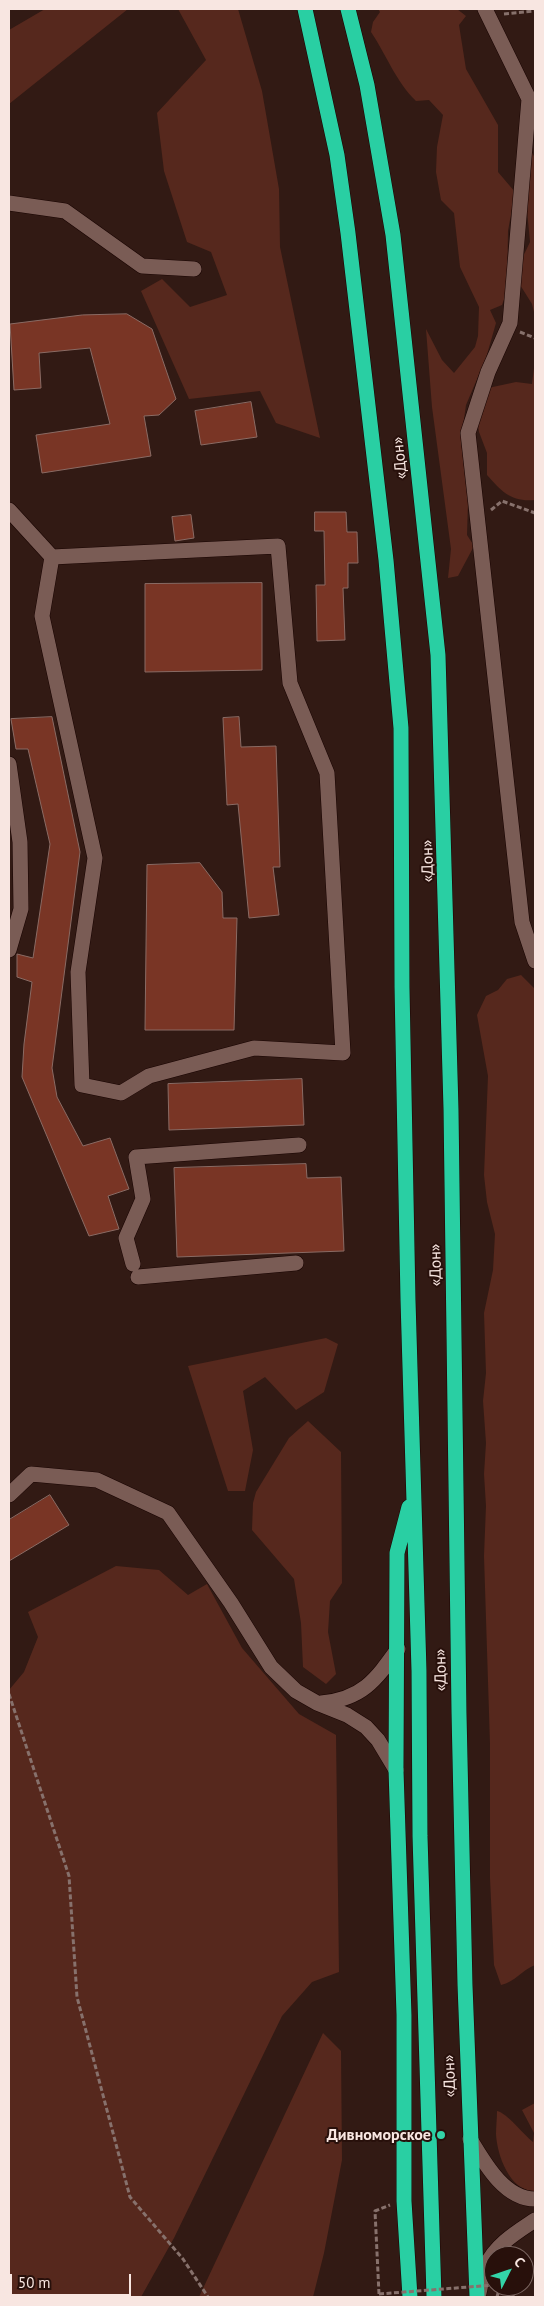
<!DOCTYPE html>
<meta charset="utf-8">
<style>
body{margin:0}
#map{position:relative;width:544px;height:2306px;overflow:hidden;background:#321a14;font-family:"PT Sans",sans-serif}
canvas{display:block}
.frame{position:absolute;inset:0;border:10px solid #f8e6e1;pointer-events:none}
.north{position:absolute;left:484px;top:2246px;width:50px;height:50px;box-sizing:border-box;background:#28100b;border:1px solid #7b6661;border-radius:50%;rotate:49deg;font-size:14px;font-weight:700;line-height:20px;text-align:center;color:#f8e6e1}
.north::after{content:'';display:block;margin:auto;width:18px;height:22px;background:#33d4a8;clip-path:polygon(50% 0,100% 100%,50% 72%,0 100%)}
.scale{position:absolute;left:10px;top:2274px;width:121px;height:22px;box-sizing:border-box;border:2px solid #f8e6e1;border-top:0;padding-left:6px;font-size:15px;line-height:18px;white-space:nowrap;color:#f8e6e1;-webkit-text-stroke:4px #28100b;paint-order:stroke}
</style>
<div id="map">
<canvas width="544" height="2306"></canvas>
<div class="frame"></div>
<div class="north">С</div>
<div class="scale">50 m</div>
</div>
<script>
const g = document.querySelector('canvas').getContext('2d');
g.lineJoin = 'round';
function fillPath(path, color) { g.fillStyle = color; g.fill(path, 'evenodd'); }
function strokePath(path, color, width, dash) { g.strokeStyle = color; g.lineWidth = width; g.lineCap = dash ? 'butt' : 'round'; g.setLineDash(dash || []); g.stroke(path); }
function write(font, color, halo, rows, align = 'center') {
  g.font = font + ' "PT Sans",sans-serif'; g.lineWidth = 4; g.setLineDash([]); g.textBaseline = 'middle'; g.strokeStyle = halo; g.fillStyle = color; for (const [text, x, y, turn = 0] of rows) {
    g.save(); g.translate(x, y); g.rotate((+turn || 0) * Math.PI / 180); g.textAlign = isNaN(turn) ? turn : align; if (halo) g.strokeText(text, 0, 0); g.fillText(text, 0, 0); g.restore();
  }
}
fillPath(new Path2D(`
 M45 9H128L9 104V30Z
 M178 9H238L262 91 279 189 280 247 320 438 276 423 260 391 189 399 141 291 162 279 190 307 227 295 211 252 187 242 164 171 157 113 206 60Z
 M378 9H457L466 16 459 25 466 69 498 125V172L515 192 508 231 507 291 502 305 490 310 496 323 486 358 466 405 461 440 468 502 467 535 474 546 458 576 448 578 451 549 432 407 426 329 442 360 454 373 475 347 478 336 479 307 460 267 454 213 441 200 436 172 437 147 443 115 429 100 416 101C396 82 386 54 371 32L373 22 380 12Z
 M529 147 535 158V316L532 304 517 280 519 265 530 242 527 210Z
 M535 360V500C511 502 502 492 487 475V453L479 432 477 419 488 388 516 382 532 384Z
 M521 975 535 989V1965C522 1970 515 1982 501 1985L494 1965 490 1878V1744L484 1556 486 1506 484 1474 486 1443 483 1401 486 1373 484 1313 493 1270 495 1234 487 1202 484 1175 488 1076 477 1015 486 996 498 990 507 979Z
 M326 1338 338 1344 324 1392 296 1410 265 1377 243 1391 253 1450 245 1491H228L188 1366Z
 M308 1421 341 1452 342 1583 330 1601 328 1632 336 1674 326 1684 303 1667 301 1623 294 1579 252 1530 253 1503 256 1492 289 1438Z
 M116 1566 159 1570 188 1595 207 1584 242 1648 299 1714 336 1735 339 1972 312 1982 282 2016 174 2238 141 2297H9V1690L24 1672 38 1637 28 1612Z
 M323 2033 341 2051 342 2160 324 2253 313 2297H199Z
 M535 2103V2191C510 2192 497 2155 496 2134 496 2127 497 2118 497 2111 507 2113 523 2134 533 2142L534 2133 522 2110Z`), '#56281d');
const building = new Path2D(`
 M127 314 152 329 176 399 159 415 144 416 151 456 42 473 36 435 110 424 90 348 39 353 41 388 14 390 10 324 82 315Z
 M251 402 257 437 201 445 195 411Z
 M315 512H346L347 532H357L358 563H348V588H343L345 640 317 641 316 585H325L324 531H315Z
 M191 515 194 538 175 541 172 517Z
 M262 583V670L145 672V584Z
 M52 717 80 852 52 1068 57 1097 83 1146 110 1138 129 1189 108 1196 119 1229 89 1236 22 1077 24 1044 32 982 17 977V954L33 958 50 844 28 749H16L11 719Z
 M239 717 241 747 276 746 280 867H273L279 915 249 918 238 804 227 805 223 718Z
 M200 863 222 892 223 918H237L234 1030H145L147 865Z
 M302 1079 304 1125 169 1130 168 1084Z
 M306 1164 307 1178 341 1177 344 1251 177 1257 174 1168Z
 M50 1495 69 1525 9 1561V1520Z`);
fillPath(building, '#793525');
strokePath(building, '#8a6b64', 1);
const minor = new Path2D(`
 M485 9 529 99 510 323 488 372 468 433 522 922 535 961
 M9 203 65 211 142 266 194 269
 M9 510 52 557 42 616 95 858 78 972 82 1085 121 1093 149 1076 254 1048 343 1053 327 773 290 683 278 546 52 557
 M9 764 20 842 21 909 9 950
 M133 1264 126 1238 143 1199 136 1157 299 1145
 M138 1277 296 1263
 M9 1495 31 1474 97 1480 168 1513 231 1603 271 1667 296 1691 317 1703 347 1715 366 1727 378 1740 396 1770
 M321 1703C362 1699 375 1681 398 1649
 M470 2139C484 2162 504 2199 535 2199
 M479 2293C481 2285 482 2274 486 2266 495 2245 517 2232 535 2220`);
const highway = new Path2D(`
 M305 9 337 155 348 233 386 560 401 728 402 987 408 1300 419 1671 420 1836 434 2297
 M348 9 367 85 393 235 438 655 451 1109 459 1713 465 1985 477 2297
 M409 1507 397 1553 396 1770 404 2015V2201L410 2297`);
strokePath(minor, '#190402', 16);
strokePath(highway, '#190402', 16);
strokePath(new Path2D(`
 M504 14 535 11
 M520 332 535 338
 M491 510 502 501 535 513
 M9 1694 69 1876 77 1997 130 2197 183 2259 208 2297
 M513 2286V2297
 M379 2294 375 2211 390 2205
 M497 2297 500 2286`), '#87716c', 3, [5, 2.5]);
strokePath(minor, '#7a5c55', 15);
strokePath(highway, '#29cfa3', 15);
strokePath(new Path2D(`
 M379 2294 494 2285`), '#87716c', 3, [5, 2.5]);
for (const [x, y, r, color] of [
 [441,2135,5,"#33d4a8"]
]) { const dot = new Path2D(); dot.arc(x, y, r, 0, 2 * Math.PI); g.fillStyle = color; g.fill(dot); strokePath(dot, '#28100b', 2); }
write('16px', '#f8e6e1', '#28100b', [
 ["«Дон»",400,458,-96],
 ["«Дон»",428,861,-91],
 ["«Дон»",436,1265,-91],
 ["«Дон»",441,1670,-91],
 ["«Дон»",450,2076,-92]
]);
write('bold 16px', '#f8e6e1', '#28100b', [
 ["Дивноморское",431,2135]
], 'right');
</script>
